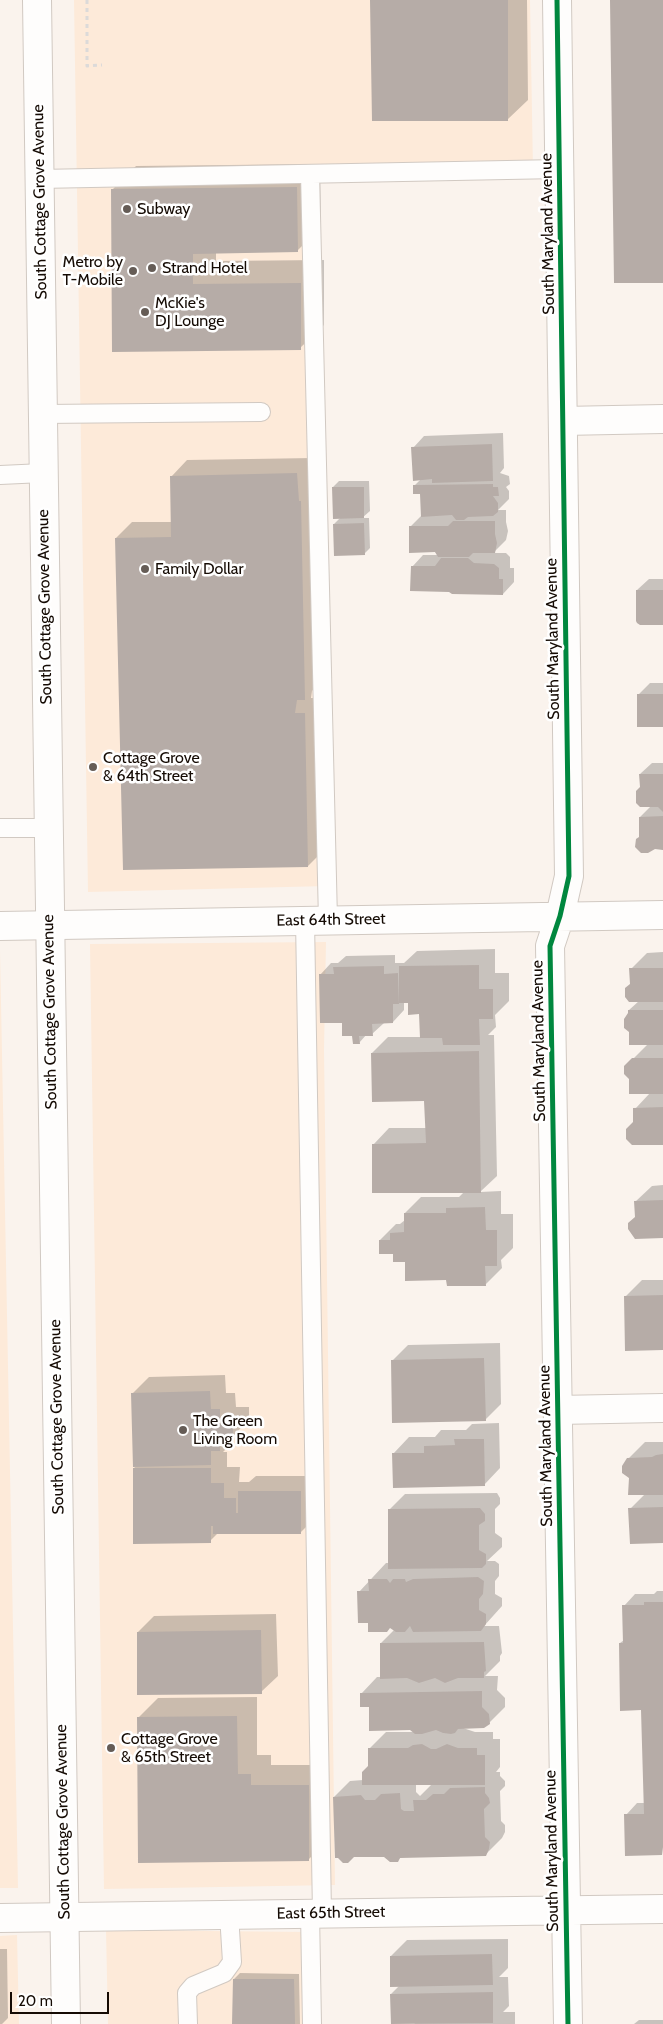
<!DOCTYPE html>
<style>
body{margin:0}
#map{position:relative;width:663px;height:2024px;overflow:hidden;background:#faf3ed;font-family:Cabin,sans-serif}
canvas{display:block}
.scale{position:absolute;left:10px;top:1992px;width:99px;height:22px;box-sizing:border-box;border:2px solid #150b04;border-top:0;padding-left:6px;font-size:15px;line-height:18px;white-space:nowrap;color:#150b04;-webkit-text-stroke:4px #fff;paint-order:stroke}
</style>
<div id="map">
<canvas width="663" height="2024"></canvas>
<div class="scale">20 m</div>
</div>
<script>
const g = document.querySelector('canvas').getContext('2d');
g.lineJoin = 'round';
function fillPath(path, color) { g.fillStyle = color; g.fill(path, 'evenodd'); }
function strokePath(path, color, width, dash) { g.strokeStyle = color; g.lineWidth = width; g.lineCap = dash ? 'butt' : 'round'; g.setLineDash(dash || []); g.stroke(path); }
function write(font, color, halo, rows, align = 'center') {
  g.font = font + ' Cabin,sans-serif'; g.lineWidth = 5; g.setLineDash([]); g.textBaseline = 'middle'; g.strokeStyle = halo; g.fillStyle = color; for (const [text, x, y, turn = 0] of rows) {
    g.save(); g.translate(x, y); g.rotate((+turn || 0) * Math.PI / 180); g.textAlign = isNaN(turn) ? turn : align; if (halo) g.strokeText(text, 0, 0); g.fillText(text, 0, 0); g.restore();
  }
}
fillPath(new Path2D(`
 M74 0H530L533 170 311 174 327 886 88 892Z
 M326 942 324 1050 335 1885 104 1889 90 944Z
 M0 950 18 1888H0Z
 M106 1930 310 1932 312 2024H108Z
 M17 1935 19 2024H0V1936Z`), '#fdead9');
fillPath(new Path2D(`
 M371 0H527L528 100 508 119Z
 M320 164 321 227 297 251 216 252V261L324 260V325L300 348 113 351 112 190 136 166Z
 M503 433 504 468 500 473 509 476 510 484 506 487 509 491V499L498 510H506V522L508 531 506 540 493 553H506L510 557V568H514V582L503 594 412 567 423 555H438L411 526 422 515V492L414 486 421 479 413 448 424 436Z
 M313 458 320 682 312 691 311 698H321L324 850 308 866 116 538 132 522H172L171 477 187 460Z
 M339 481H369L370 511 362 518H369L370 548 364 554 334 524 341 517 333 487Z
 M649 579H663V624L637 590Z
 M650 683H663V726L638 695Z
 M652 763H663V850L640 837V817L652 805 641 787 640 774Z
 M495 949V973H509V1001L495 1015 496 1027 488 1035H494L497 1176 480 1192 501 1191V1214H513V1248L501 1260 502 1268 486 1284 448 1278 406 1261 380 1240 396 1224H400L405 1220V1213L421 1197H459L464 1192 373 1145 389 1128H426L425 1100 372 1053 388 1037H421L420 1013 410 1001 404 1002V1010L393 1022 384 1023 372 1034H367L359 1043 343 1022 320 975 331 963H338L346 956 395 955V963H404L417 951Z
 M663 952V1144L635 1122V1109L650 1093 630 1078 625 1067 648 1044 629 1014V1010L639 1001 631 984V969L647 953Z
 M663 1185V1237L636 1217 635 1202 652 1186Z
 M642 1280H663V1349L626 1296Z
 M500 1343 501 1404 485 1420 392 1361 408 1345Z
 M225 1375 226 1393H235L236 1407H249V1419L227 1443V1448L223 1452H227V1467H240L239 1482H249L256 1476H317L316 1517 300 1533H218L210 1541 134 1468 137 1465 133 1393 149 1377Z
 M499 1423 500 1468 484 1485 393 1454 409 1437H435L441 1430H466L472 1424Z
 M645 1442H663V1542L630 1509 645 1494 628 1459Z
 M497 1493 500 1498V1504L495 1509V1533L502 1538V1547L487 1561H495L499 1564V1576L495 1581V1594L502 1598V1606L484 1626H499L502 1653 500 1656V1661L485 1676H498L497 1690 505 1698V1707L489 1723 463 1728 475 1732H493V1739H500V1767L496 1772H500V1776L505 1781V1786L500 1791 501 1821 505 1825V1832L502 1838 485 1855 402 1856 397 1861 334 1797 350 1781 363 1780 369 1767 370 1748 386 1732H415L370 1705 361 1694 377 1677H382L381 1643 394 1630 391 1627 370 1621 359 1592 386 1563H389V1510L405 1494ZM416 1784H432L420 1796 416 1792Z
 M657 1591H663L662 1854 626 1815 637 1803H645L643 1709 620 1643 624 1640V1606L635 1594H654Z
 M276 1614 278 1676 261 1692 138 1632 154 1616Z
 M257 1697V1755H271V1765H328V1840L308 1860 138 1718 158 1698Z
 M508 1939V1968L499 1977H508L509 2006 503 2012H515V2024H415L391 1994 400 1985 391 1956 407 1940Z
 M0 1949H7L8 2018 2 2024H0Z
 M240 1973 299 1974 300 2024H234V1979Z
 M639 2020H663V2024H634Z`), '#0003');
fillPath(new Path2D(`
 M370 0H508V121H372Z
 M610 0H663V283H614Z
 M297 187 298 252 193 254V284L301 283V350L112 352 111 189Z
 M492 444 493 481 432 483V479L413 481 411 447Z
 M297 473 299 501H301L305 700H297L295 713H305L308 867 123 870 115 538 171 537 170 476Z
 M493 484V487H498L499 496H493L498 503V512L493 516 468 517 464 520H456L452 515 421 517 420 494H413V485Z
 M332 487H364V518L333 519Z
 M453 521H495V534L497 543 495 553H473L469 557H438L435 552 409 553V526H448Z
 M364 523 365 555 334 556 333 524Z
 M441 558H468L474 563 494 564 499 568V579H503V595L452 594 449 592 410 591 411 566H435Z
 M636 590H663V625H640L637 623 636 621Z
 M637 694H663V727H637Z
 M639 774H663V812L658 807H640L636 803V791L640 787Z
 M663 816V850L655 849 648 853H641L635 847 636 839 639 837V817Z
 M479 965V989H493V1019H479L480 1045H443L442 1038H420L419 1014 408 1015V1003H399V966Z
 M384 966V974L398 973 399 1004H393V1023L372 1024 373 1036H359L360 1044H353L352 1036H342V1023H320L319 974H334L333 967Z
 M629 968H663V1002H629L625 997V988L630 984Z
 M628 1010H663V1045H629V1032L624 1028V1019L628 1013Z
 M479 1051 481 1193H372V1144L426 1143 424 1101 372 1102 371 1053Z
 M632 1058H663V1094H629V1079L624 1074V1066Z
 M663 1107V1145H632L626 1139V1129L633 1122V1108Z
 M663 1200V1238L635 1239 628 1229V1223L635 1217 634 1201Z
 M485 1207 486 1230H497V1266H485L486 1286H447L446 1280 405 1281V1262H393V1254H379V1240H390V1233L404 1232V1213H446V1208Z
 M663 1295V1350L625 1351 624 1296Z
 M484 1358 486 1421 392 1423 391 1360Z
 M210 1391 211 1409H220V1423H233V1437H220V1451H211V1465L133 1467 131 1393Z
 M454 1439H484L485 1486 393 1488 392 1453H424V1446L455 1445Z
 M663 1454V1495H628L629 1478 622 1473V1466L627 1458 652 1457 656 1455Z
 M133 1468H211V1483H224V1498H236V1513H238V1491H301V1534H213V1526H211V1543L133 1544Z
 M663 1507V1543L630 1544 628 1508Z
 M480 1508 485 1514V1521L479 1525V1550L486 1554V1564L482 1568 388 1569V1509Z
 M478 1577 484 1581 483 1594 479 1599V1610L486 1614V1624L481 1631 413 1632 410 1626 405 1632H396L390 1628 387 1632H368V1623H358L357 1591H369L368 1579H387L390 1583 393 1579H405L406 1582 413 1579Z
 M644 1602H663V1847L662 1855 625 1856 624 1814H644L641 1710 620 1711 619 1643H623L622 1605H644Z
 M261 1630 262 1694 137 1695V1632Z
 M484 1642 486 1671 484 1672V1678H458L445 1683 435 1678 419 1683 407 1678 380 1679V1643Z
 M482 1691V1707L489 1714 490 1724 484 1728 458 1729 455 1733 451 1734 443 1733 436 1730 422 1734H415L410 1730 369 1731V1707H360V1693Z
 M237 1716 238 1774H251V1785H309V1861L138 1863 137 1717Z
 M422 1744 431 1749H436L447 1744 458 1748H477V1755H485V1785H362V1772L368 1766V1748H408L413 1745Z
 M485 1787V1793L489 1798 490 1803 484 1809 485 1837 490 1842 489 1849 486 1856 400 1858 398 1862H390L384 1857H354L348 1863H343L338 1858H335L333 1797 361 1795 365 1800H375L381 1794 400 1793 401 1809 404 1811H414L413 1800H426L433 1794H444L450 1788Z
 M492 1954 493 1985 390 1987V1956Z
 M233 1979H294L295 2024H232Z
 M493 1992V2023L391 2024 390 1994Z`), '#b6aca7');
const lane = new Path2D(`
 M310 174 328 920
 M39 179 559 169
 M42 414 261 412
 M0 475 43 473
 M0 828H48
 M305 920 322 1913
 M310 1913 312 2024
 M188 2024 187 1993 193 1986 224 1973 232 1962 229 1914`);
const street = new Path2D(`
 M557 0 569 876 560 916 550 946 568 2024
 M563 421 663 419
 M0 926 663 915
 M557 1410 663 1408
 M0 1918 663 1909`);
const secondary = new Path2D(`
 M37 0 66 2024`);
strokePath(lane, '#d1c9c2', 20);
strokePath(street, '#d1c9c2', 30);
strokePath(secondary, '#d1c9c2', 30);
strokePath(new Path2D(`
 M87 0V66L102 65`), '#dcdad9', 3, [4, 4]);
strokePath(lane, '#fefdfc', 18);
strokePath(street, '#fefdfc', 28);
strokePath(secondary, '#fefdfc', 28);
strokePath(new Path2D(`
 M557 0 569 876 560 916 550 946 568 2024`), '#00873e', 5);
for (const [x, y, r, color] of [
 [127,209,5,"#655c56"],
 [152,268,5,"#655c56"],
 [133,271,5,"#655c56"],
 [145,312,5,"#655c56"],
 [145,569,5,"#655c56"],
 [93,767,5,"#655c56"],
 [183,1430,5,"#655c56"],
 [111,1748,5,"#655c56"]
]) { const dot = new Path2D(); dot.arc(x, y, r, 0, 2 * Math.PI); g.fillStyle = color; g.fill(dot); strokePath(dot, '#fff', 2); }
write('16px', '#150b04', '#fff', [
 ["South Cottage Grove Avenue",40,202,-91],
 ["South Maryland Avenue",548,234,-91],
 ["South Cottage Grove Avenue",45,607,-91],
 ["South Maryland Avenue",553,639,-91],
 ["East 64th Street",331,920,-1],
 ["South Cottage Grove Avenue",50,1012,-91],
 ["South Maryland Avenue",539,1041,-91],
 ["South Cottage Grove Avenue",57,1417,-91],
 ["South Maryland Avenue",546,1446,-91],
 ["South Cottage Grove Avenue",63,1822,-91],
 ["South Maryland Avenue",552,1851,-91],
 ["East 65th Street",331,1913,-1]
]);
write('16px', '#150b04', '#fff', [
 ["Subway",137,209],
 ["Metro by",123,262,"right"],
 ["T-Mobile",123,280,"right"],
 ["Strand Hotel",162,268],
 ["McKie's",155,303],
 ["DJ Lounge",155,321],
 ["Family Dollar",155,569],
 ["Cottage Grove",103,758],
 ["& 64th Street",103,776],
 ["The Green",193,1421],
 ["Living Room",193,1439],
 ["Cottage Grove",121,1739],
 ["& 65th Street",121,1757]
], 'left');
</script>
